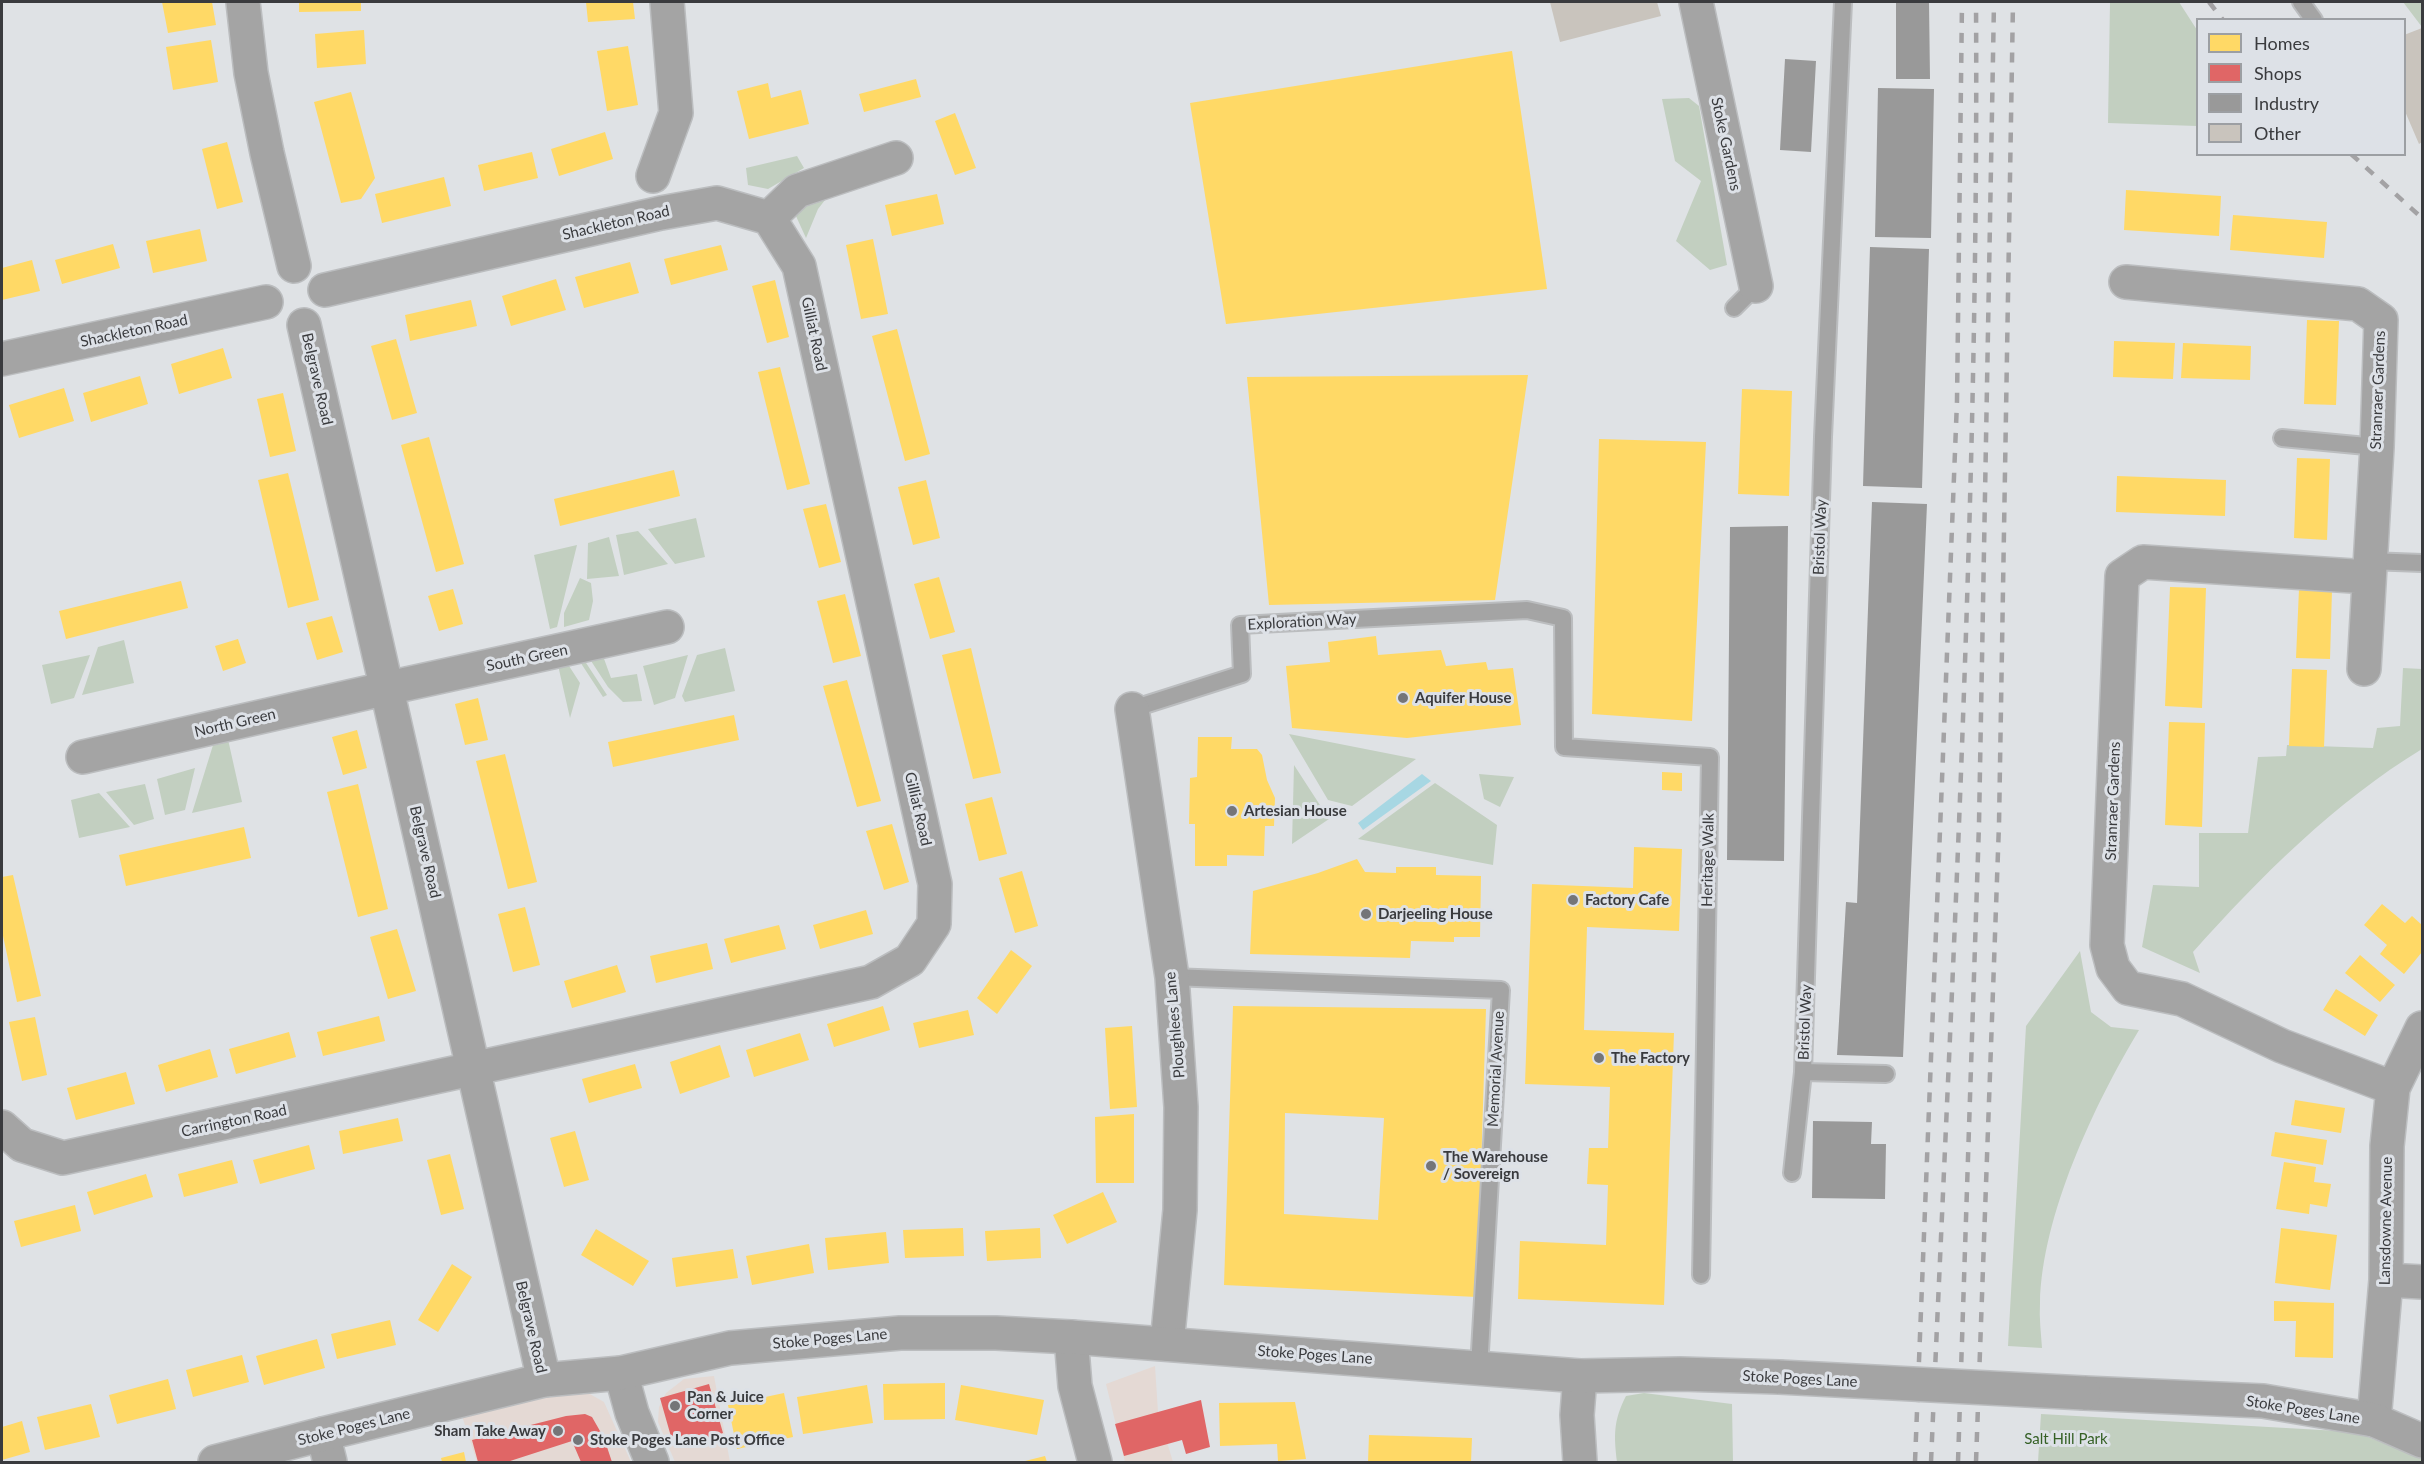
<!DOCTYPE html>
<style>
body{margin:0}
#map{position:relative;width:2424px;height:1464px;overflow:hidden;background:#dfe2e5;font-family:Lato,sans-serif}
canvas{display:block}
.frame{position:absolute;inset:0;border:3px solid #3a3b3e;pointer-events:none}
.legend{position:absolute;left:2196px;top:18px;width:210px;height:138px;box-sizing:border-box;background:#dde1e7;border:2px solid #9c9fa3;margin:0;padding:8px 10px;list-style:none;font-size:18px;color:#3a3b3e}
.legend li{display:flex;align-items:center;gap:12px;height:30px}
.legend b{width:30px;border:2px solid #9c9fa3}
</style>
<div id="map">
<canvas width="2424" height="1464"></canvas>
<div class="frame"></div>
<ul class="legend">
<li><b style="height:16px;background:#ffd966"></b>Homes</li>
<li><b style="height:16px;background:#e06666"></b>Shops</li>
<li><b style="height:16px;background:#999"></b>Industry</li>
<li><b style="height:16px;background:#c9c4bd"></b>Other</li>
</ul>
</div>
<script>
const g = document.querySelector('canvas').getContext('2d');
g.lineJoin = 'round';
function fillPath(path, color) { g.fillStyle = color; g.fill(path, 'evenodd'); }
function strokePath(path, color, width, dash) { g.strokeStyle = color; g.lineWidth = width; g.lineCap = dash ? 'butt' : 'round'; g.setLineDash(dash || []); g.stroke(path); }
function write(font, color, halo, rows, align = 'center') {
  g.font = font + ' Lato,sans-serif'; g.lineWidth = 6; g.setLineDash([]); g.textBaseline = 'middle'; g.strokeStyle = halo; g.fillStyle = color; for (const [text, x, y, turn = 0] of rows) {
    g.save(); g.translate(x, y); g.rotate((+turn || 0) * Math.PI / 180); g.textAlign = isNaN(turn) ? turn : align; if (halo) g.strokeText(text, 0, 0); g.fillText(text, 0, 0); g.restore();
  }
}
fillPath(new Path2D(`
 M1155 1366 1158 1412 1173 1462H1125L1106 1384Z
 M714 1376 730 1462H675L658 1422 659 1407 666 1393 684 1379Z
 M581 1389 604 1402 631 1462H477L462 1416Z`), '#e4d9d4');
fillPath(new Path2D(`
 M2110 2H2179L2197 30V126L2108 123Z
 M2403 2H2422V27Z
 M1689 98 1699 106 1727 265 1710 270 1676 241 1701 181 1675 161 1662 99Z
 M797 156 804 168 768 189 748 185 746 168Z
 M829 195 818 209 806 238 790 203Z
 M696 518 705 557 675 564 648 529Z
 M638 531 668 564 624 575 616 535Z
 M609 537 619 576 587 579 588 543Z
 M577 545 557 627 550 629 534 555Z
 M580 578 591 583 593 601 589 620 564 627V613Z
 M124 640 134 683 82 695 98 647Z
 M580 644 599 645 611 678 637 674 642 701 623 702 608 687Z
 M575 646 607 695 603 697 571 648Z
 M725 648 735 691 685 702 682 696 697 655Z
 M555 652H560L580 683 570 718Z
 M90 655 74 698 51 704 42 665Z
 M688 655 675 698 654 705 643 666Z
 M2403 668 2422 669V749C2335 802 2261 876 2193 952L2200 973 2142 947 2153 885 2199 887V833H2248L2258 757 2286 756 2287 745 2373 748 2377 728 2400 726Z
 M225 726 242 802 192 813 218 729Z
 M1289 734 1416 759 1352 806 1328 800Z
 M1294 765 1329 819 1292 844Z
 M195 768 185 810 165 815 157 779Z
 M1479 774 1514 777 1500 807 1484 799Z
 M1435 783 1497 825 1493 865 1358 839Z
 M145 784 154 819 134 825 106 792Z
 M99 793 130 827 79 838 71 800Z
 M2080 951 2091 1012 2111 1027 2139 1030C2094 1105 2042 1215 2040 1303 2039 1318 2041 1333 2042 1348L2008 1346 2026 1026Z
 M1644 1393 1732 1404 1733 1462H1617C1614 1436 1613 1421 1626 1396Z
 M2041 1414 2356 1432 2422 1459V1462H2038Z`), '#c2cfc0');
fillPath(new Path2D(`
 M1422 774 1431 781 1363 830 1358 823Z`), '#a7d7e3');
fillPath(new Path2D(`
 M162 2H212L216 25 168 33Z
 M299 2H361V11L299 12Z
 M586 2H633L635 19 588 22Z
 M364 30 366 64 317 68 315 34Z
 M211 40 218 82 173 90 166 47Z
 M628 46 638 105 607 111 597 51Z
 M1512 51 1547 289 1226 324 1190 103Z
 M916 79 921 97 864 112 859 94Z
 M768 83 771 98 801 90 809 124 749 139 737 91Z
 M351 92 375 178 361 199 341 203 314 102Z
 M955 113 976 168 955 175 935 121Z
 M605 132 613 159 559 176 551 149Z
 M227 142 243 202 217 209 202 149Z
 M532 152 538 178 484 191 478 165Z
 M444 177 451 206 382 223 375 194Z
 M2126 190 2221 196 2219 236 2124 230Z
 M937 194 944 224 892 236 885 205Z
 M2233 215 2327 222 2324 258 2230 250Z
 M200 229 207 261 153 273 146 241Z
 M873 239 888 314 861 319 846 245Z
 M113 244 120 268 62 284 55 260Z
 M721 245 728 270 671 285 664 259Z
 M32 260 40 291 2 300V268Z
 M630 262 639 293 584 308 575 277Z
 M556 279 566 310 511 326 502 296Z
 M775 280 789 337 767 343 752 286Z
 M471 300 477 326 410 341 405 315Z
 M2307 320 2339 321 2336 405 2304 404Z
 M897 329 930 454 905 461 872 336Z
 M396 339 417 413 392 420 371 346Z
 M2114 341 2175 343 2173 379 2113 377Z
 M2183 343 2251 346 2250 380 2181 378Z
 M223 348 232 378 179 394 171 364Z
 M780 367 810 484 787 490 758 372Z
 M1528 375 1495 600 1269 605 1247 377Z
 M140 376 148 404 91 422 83 393Z
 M64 388 74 421 19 438 9 405Z
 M1742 389 1792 391 1789 496 1738 494Z
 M283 393 296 451 270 457 257 399Z
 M429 437 464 564 436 572 401 445Z
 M1599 439 1706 442 1692 721 1592 714Z
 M2297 458 2330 459 2327 540 2294 538Z
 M674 470 680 496 560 526 554 499Z
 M288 473 319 600 288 608 258 480Z
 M2117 476 2226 480 2225 516 2116 512Z
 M926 480 940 538 913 545 898 487Z
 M826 504 841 562 819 568 803 509Z
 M939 577 955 632 930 639 914 584Z
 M181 581 188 608 66 639 59 611Z
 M2170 587 2206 588 2202 708 2165 706Z
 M453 589 463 624 439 631 428 596Z
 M2299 589 2332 590 2330 659 2296 658Z
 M845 594 861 656 833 663 817 601Z
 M332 616 343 652 317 660 306 623Z
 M1376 636 1378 655 1441 650 1446 666 1486 662 1488 670 1513 668 1521 725 1407 738 1292 728 1286 666 1330 662 1328 642Z
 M238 639 246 663 223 671 215 646Z
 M971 648 1001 773 973 779 942 655Z
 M2292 669 2327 670 2324 747 2289 746Z
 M847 680 881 801 857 807 823 686Z
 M478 698 488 740 465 745 455 704Z
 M734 715 739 740 613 767 608 742Z
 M2169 722 2205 723 2202 827 2165 825Z
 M357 730 367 768 343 775 332 737Z
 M1198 737H1232L1231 749H1257L1262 755 1267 780 1275 798 1274 826H1265L1264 856 1227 855V866H1195V824H1189L1190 778 1197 777Z
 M505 754 537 882 508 889 476 761Z
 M1662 772 1682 773V791L1662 790Z
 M358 784 388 909 358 917 327 792Z
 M992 797 1007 854 979 861 965 804Z
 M892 824 909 882 884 890 866 831Z
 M244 827 251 858 126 886 119 855Z
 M1634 847 1682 849 1679 931 1587 927 1584 1030 1674 1033 1664 1305 1518 1299 1520 1241 1606 1245 1608 1185 1587 1184 1589 1148H1608L1610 1087 1525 1084 1532 884 1633 888Z
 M1357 859 1365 872 1396 873V867H1436V875L1481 876 1480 937H1454V942L1411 941 1410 958 1250 954 1253 891 1318 873Z
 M1022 871 1038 926 1015 933 999 878Z
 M13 875 41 996 17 1002 2 931V877Z
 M2382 904 2405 923 2412 916 2422 925V952L2404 974 2380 954 2387 945 2364 925Z
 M525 907 540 965 513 972 498 914Z
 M866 910 873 934 820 949 813 925Z
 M779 925 786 949 731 963 724 939Z
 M397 929 416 991 388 999 370 937Z
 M707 943 713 969 656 983 650 956Z
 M1011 950 1032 966 997 1014 977 998Z
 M2360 955 2395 985 2380 1002 2345 973Z
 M617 965 626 992 572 1008 564 981Z
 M2336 989 2378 1015 2365 1036 2323 1010Z
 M883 1006 890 1030 834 1047 827 1024Z
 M1233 1006 1486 1009 1477 1297 1224 1285ZM1285 1113 1384 1118 1378 1220 1284 1214Z
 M968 1010 974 1035 919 1048 913 1023Z
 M379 1016 385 1041 323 1056 317 1032Z
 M35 1017 47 1075 22 1081 9 1022Z
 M1132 1026 1137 1107 1110 1109 1105 1028Z
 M289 1032 296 1057 236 1074 229 1049Z
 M800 1033 809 1060 754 1077 746 1050Z
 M720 1045 730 1077 680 1094 670 1062Z
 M210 1049 218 1077 166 1092 158 1065Z
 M635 1064 642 1088 589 1103 582 1079Z
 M126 1072 135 1104 76 1120 67 1088Z
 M2295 1100 2345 1108 2341 1133 2291 1125Z
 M1134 1114V1183H1096L1095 1117Z
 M398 1118 403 1141 343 1154 339 1131Z
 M575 1131 589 1180 564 1187 550 1138Z
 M2275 1132 2327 1140 2323 1165 2271 1156Z
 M309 1145 315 1169 260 1184 253 1160Z
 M450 1154 464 1209 441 1215 427 1160Z
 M232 1160 238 1183 184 1197 178 1174Z
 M2284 1162 2316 1167 2314 1182 2331 1184 2327 1207 2310 1204 2309 1214 2276 1209Z
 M146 1174 153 1197 94 1215 87 1192Z
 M1103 1192 1117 1222 1067 1244 1053 1215Z
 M75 1205 81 1231 21 1247 14 1221Z
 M963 1228 964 1256 905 1258 903 1230Z
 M1040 1228 1041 1258 987 1261 985 1231Z
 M2281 1228 2337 1235 2330 1290 2275 1283Z
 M596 1229 649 1261 633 1286 581 1255Z
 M886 1232 889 1263 828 1270 825 1238Z
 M809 1244 814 1273 752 1285 746 1256Z
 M733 1249 738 1278 676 1287 672 1258Z
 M452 1264 472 1277 438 1332 418 1320Z
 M2274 1301 2334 1303 2333 1358 2295 1357 2296 1321H2274Z
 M390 1320 396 1345 337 1359 331 1334Z
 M317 1339 325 1368 264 1385 256 1356Z
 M242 1355 249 1382 193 1397 186 1370Z
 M168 1379 176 1409 117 1424 109 1395Z
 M945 1383V1419L884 1420 883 1384Z
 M867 1385 873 1423 803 1434 797 1397Z
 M961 1385 1044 1400 1037 1435 955 1420Z
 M784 1393 793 1437 737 1449 728 1405Z
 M1295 1402 1306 1459 1278 1461 1277 1444 1220 1446 1219 1403Z
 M91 1404 100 1437 45 1450 37 1417Z
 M22 1421 30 1452 2 1460V1427Z
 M1369 1435 1472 1438 1471 1462H1368Z
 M464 1452 466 1462H442L441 1458Z
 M1045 1456 1047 1462H1021Z`), '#ffd966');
fillPath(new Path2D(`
 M709 1384 723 1433 674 1447 660 1398Z
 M1201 1400 1210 1447 1186 1454 1182 1440 1124 1456 1115 1424Z
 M585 1414 592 1417 604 1438 612 1462H581L572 1441 507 1462H478L472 1440 566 1416Z`), '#e06666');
fillPath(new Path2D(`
 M1896 2H1929L1930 79H1896Z
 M1785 59 1816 61 1811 152 1780 150Z
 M1878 88 1934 89 1931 238 1875 237Z
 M1870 247 1929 249 1922 488 1863 486Z
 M1872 502 1927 504 1903 1057 1837 1055 1846 902 1857 903Z
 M1788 526 1784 861 1727 860 1730 527Z
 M1813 1121 1872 1122 1871 1144H1886L1885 1199 1812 1198Z`), '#999');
fillPath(new Path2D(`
 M1550 2H1657L1661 16 1560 42Z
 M2422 28V142L2419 144 2404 109V35Z`), '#c9c4bd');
const service = new Path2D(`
 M2301 2 2314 20
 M1734 308 1756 286
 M2282 438 2377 447
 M2369 561 2422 563
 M1132 709 1242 674 1240 625 1527 610 1563 618 1564 747 1710 757 1701 1275
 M1172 977 1501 990 1479 1368
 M1803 1072 1886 1074
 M1792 1173 1803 1072 1823 437 1843 2`);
const minor = new Path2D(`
 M243 2 251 73 267 153 294 266
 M1696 2 1756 286
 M653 176 676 113 667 2
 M769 218 797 191 896 158
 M2126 282 2358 304 2381 320 2377 447 2364 669
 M325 290 661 213 717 203 769 218
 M304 325 544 1380
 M2 359 266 302
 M2368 577 2143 562 2122 576 2107 945 2113 968 2128 988 2182 999 2282 1046 2393 1088
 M1132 709 1172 977 1181 1107 1180 1210 1167 1344
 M83 757 388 688 667 627
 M2 1127 22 1145 63 1158 871 982 910 960 934 924 935 884 799 266 769 218
 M2386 1280 2422 1282
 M1071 1337 1075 1386 1095 1462
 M621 1373 632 1413 652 1462
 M1580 1376 1577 1415 1580 1462
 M2374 1420 2386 1280 2387 1146 2393 1088 2422 1028
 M323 1434 330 1462`);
const tertiary = new Path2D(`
 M2084 1393 2263 1401 2374 1420 2422 1441
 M215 1462 323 1434 544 1380 621 1373 730 1348 900 1333H996L1071 1337 1580 1376 1680 1374 1779 1377`);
strokePath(service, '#bbbdbf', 20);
strokePath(minor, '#bbbdbf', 36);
strokePath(tertiary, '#bbbdbf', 36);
strokePath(service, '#a4a4a4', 16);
strokePath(minor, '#a4a4a4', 33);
strokePath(tertiary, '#a4a4a4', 33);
strokePath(new Path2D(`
 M2209 2 2223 20
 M2351 154 2422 218
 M1915 1462 1957 401 1962 2
 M1931 1462C1952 976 1979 489 1976 2
 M1958 1462 1979 824 1994 2
 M1976 1462 1999 824 2013 2`), '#a3a2a4', 4.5, [10, 10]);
const tertiaryBridge = new Path2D(`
 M1779 1377 2084 1393`);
strokePath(tertiaryBridge, '#bbbdbf', 36, []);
strokePath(tertiaryBridge, '#a4a4a4', 33);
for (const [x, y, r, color] of [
 [1403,698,6,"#747578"],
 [1232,811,6,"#747578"],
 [1573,900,6,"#747578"],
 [1366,914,6,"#747578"],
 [1599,1058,6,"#747578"],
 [1431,1166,6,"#747578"],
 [675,1406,6,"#747578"],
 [558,1431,6,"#747578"],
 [578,1440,6,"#747578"]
]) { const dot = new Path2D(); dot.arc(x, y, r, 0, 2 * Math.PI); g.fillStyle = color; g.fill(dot); strokePath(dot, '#dde1e7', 2); }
write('15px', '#3a3b3e', '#dde1e7', [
 ["Stoke Gardens",1726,144,78],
 ["Shackleton Road",616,223,-13],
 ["Shackleton Road",134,331,-12],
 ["Gilliat Road",814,334,78],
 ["Belgrave Road",317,379,77],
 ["Stranraer Gardens",2378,390,-88],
 ["Bristol Way",1820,537,-88],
 ["Exploration Way",1302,622,-3],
 ["South Green",527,658,-12],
 ["North Green",235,723,-13],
 ["Stranraer Gardens",2113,801,-88],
 ["Gilliat Road",918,809,77],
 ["Belgrave Road",425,852,77],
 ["Heritage Walk",1708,860,-89],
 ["Bristol Way",1805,1022,-88],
 ["Ploughlees Lane",1175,1025,-95],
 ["Memorial Avenue",1496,1069,-87],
 ["Carrington Road",234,1121,-12],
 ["Lansdowne Avenue",2386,1221,-89],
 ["Belgrave Road",531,1327,77],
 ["Stoke Poges Lane",830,1339,-5],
 ["Stoke Poges Lane",1315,1355,4],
 ["Stoke Poges Lane",1800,1379,3],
 ["Stoke Poges Lane",2303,1410,9],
 ["Stoke Poges Lane",354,1427,-14]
]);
write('bold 15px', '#3a3b3e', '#dde1e7', [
 ["Aquifer House",1415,698],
 ["Artesian House",1244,811],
 ["Factory Cafe",1585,900],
 ["Darjeeling House",1378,914],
 ["The Factory",1611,1058],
 ["The Warehouse",1443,1157],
 ["/ Sovereign",1443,1174],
 ["Pan & Juice",687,1397],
 ["Corner",687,1414],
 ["Sham Take Away",546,1431,"right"],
 ["Stoke Poges Lane Post Office",590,1440]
], 'left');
write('15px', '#356025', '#dde1e7', [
 ["Salt Hill Park",2066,1439]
]);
</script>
